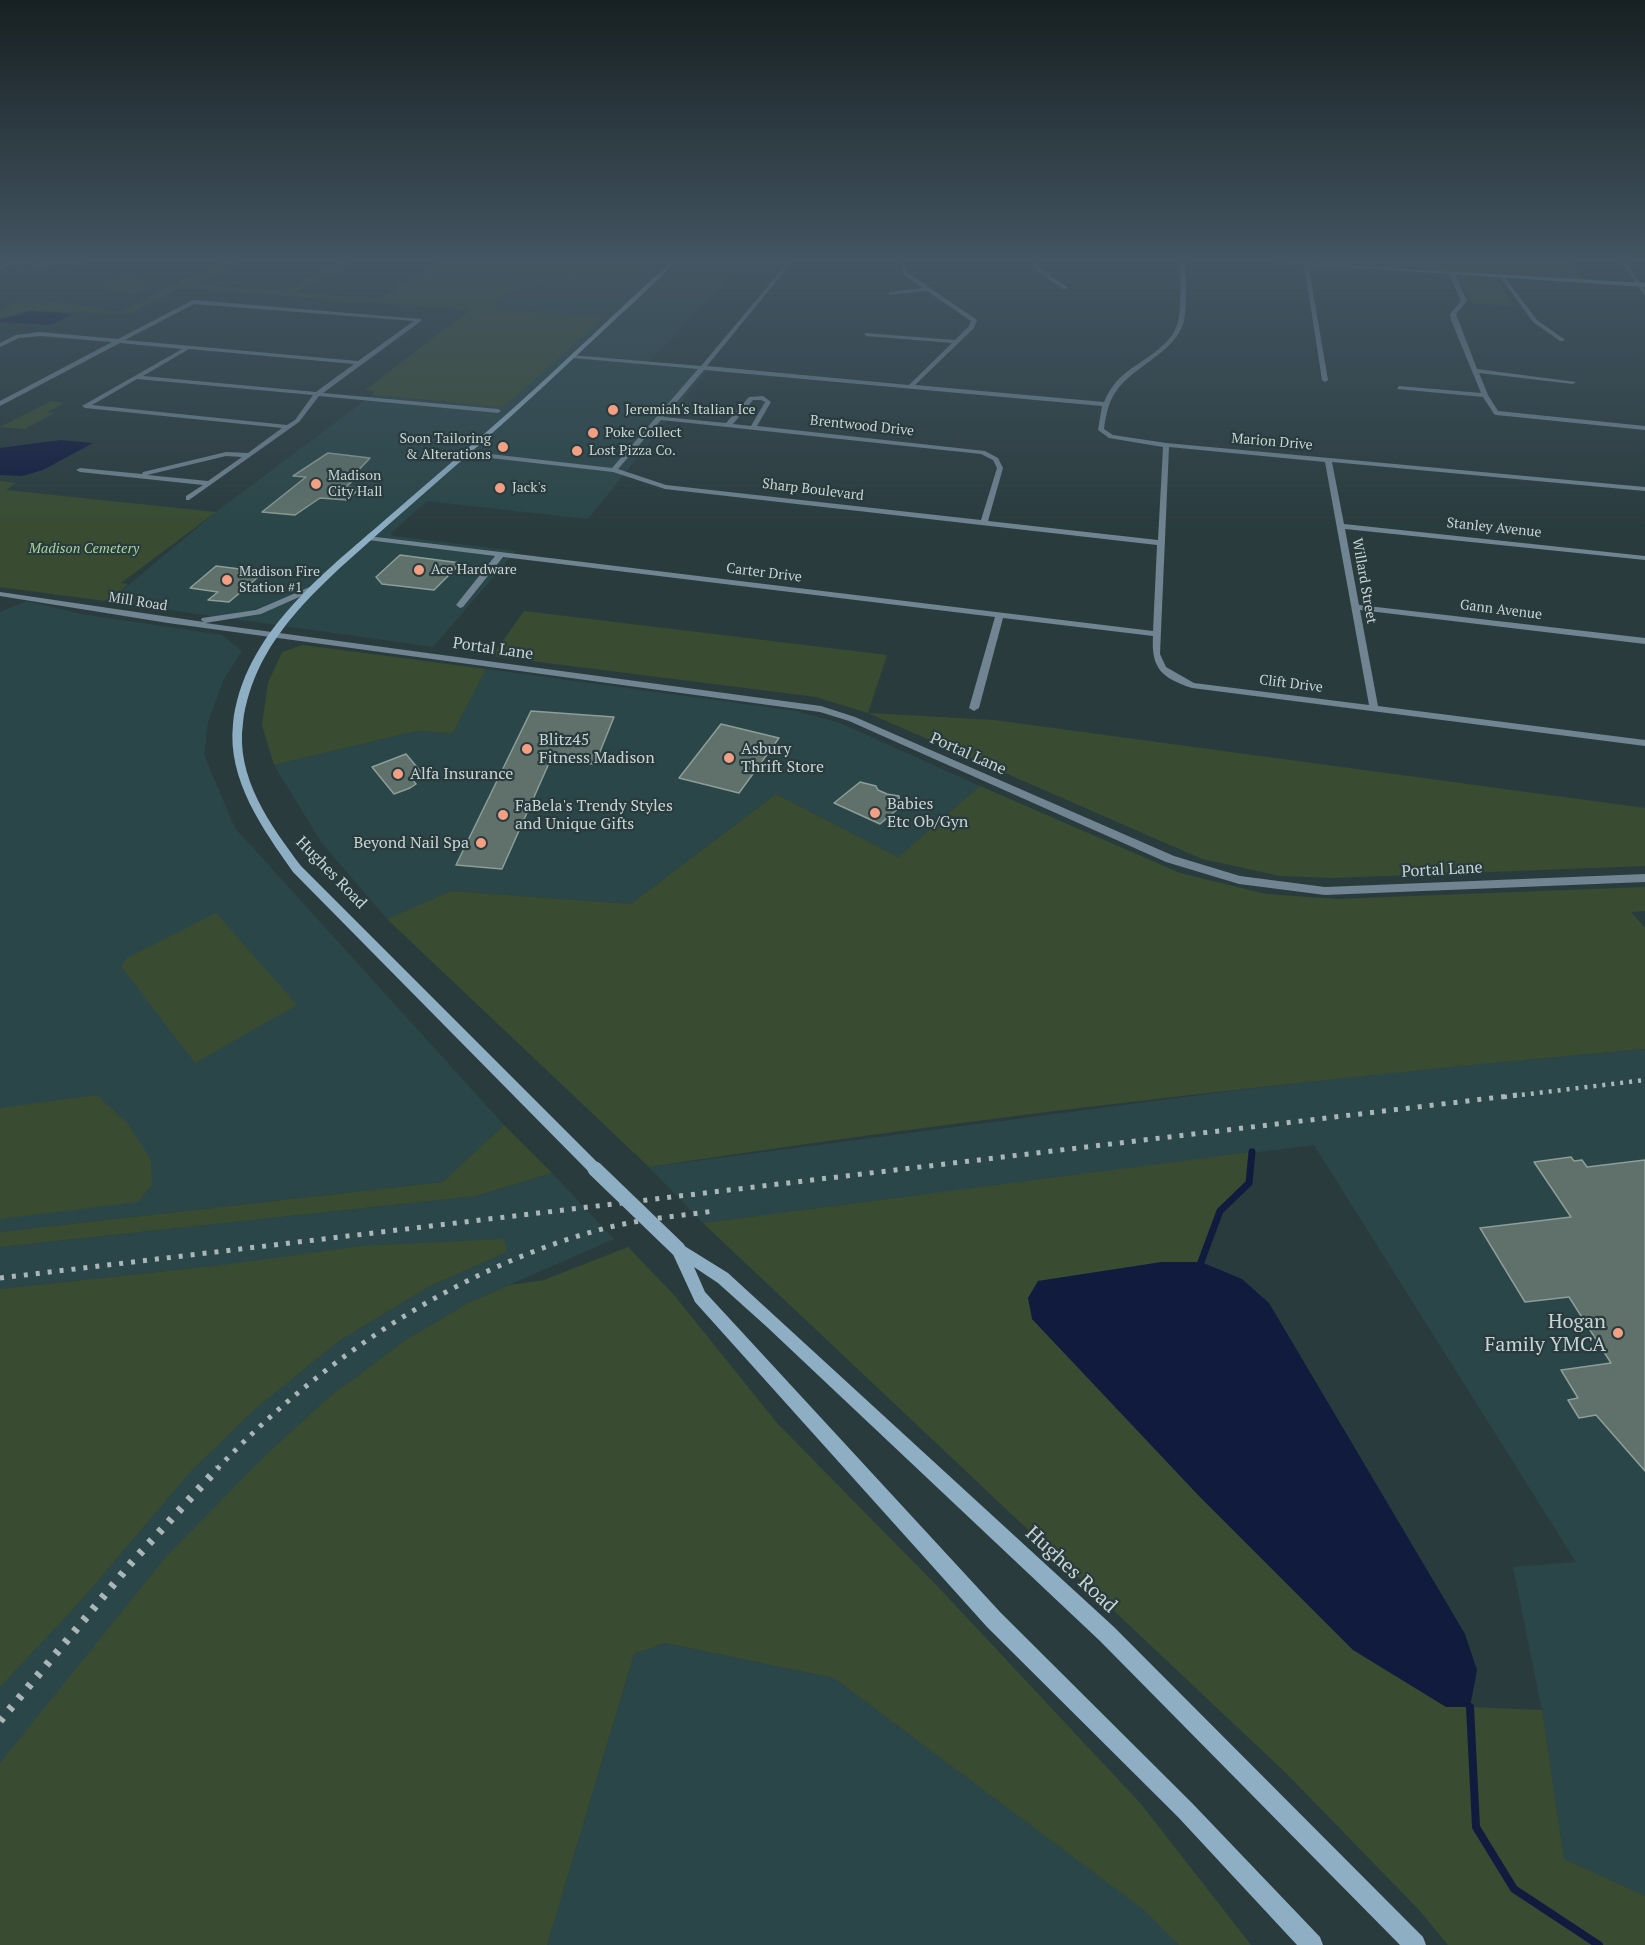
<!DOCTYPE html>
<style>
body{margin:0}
canvas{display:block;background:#293b3d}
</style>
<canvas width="1645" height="1945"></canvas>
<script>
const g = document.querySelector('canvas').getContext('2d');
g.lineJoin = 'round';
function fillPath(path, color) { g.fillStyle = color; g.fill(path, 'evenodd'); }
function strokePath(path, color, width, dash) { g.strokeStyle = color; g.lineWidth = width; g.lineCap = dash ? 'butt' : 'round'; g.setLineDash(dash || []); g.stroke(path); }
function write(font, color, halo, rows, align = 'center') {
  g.font = font + ' "PT Serif",serif'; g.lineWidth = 4.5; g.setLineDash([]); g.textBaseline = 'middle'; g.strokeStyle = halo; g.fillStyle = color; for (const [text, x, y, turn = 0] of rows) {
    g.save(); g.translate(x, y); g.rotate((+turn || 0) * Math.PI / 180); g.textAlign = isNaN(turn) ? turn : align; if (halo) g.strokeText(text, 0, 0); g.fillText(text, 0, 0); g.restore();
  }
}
fillPath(new Path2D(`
 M607 261H787L777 273 736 270 646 365 707 371 588 519 427 501 391 533 393 536 516 551 433 647 105 601 113 598 216 512 372 395 457 403 604 317 496 309 493 306 524 282 549 283 563 278 638 283 657 264Z
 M26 601 82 614 222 635 242 651 224 679 208 722 204 755 235 828 504 1125 443 1182 0 1232V612Z
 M486 669 796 711 840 723 980 786 898 857 776 794 631 904 451 891 387 919 321 842 274 765 416 731 453 733Z
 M1645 1049V1896L1564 1859 1542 1711 1513 1567 1576 1562 1314 1145 703 1223 649 1167 1246 1089 1439 1067Z
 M552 1173 614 1239 468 1303 404 1341 329 1397 270 1451 0 1763V1687L78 1604 192 1470 255 1409 339 1341 430 1286 507 1252 223 1265 0 1289V1247L476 1196Z
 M665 1643 834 1678 1145 1910 1179 1945H547L634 1654Z`), '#2a4648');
fillPath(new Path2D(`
 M21 261H101L0 272V270Z
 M228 261H238L195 284 287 291 340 261H349L343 265 345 268C330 279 311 282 296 292L373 299 381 298 396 289 397 285 424 273 437 261H607L658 264 638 283 563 278 549 283 524 282 494 305 497 309 604 317 503 407 372 395 374 391 365 390 470 310 180 288 129 314 30 310 0 318V310L15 303 25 302 73 304 120 312 148 299 165 286 194 277Z
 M1287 261H1570L1586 281Z
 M1459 276 1496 279 1516 306 1472 303Z
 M136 278 145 283V290L133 295 103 287V283L116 279Z
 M51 401 64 403 47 412 54 413 25 429 0 427Z
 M0 481 16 483 6 490 216 512 121 583 128 584 113 598 105 601 0 587Z
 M524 611 887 655 868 713 994 720 1645 808V866L1333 878 1280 876 1202 859 868 713 816 697 492 656Z
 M303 645 486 669 453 733 416 731 274 765 262 725 268 683 282 652Z
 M980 786 1180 873 1266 894 1337 899 1645 887V911L1631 912 1645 928V1049C1312 1078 979 1117 649 1167L387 919 451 891 631 904 776 794 898 857Z
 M216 913 297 1005 195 1063 121 966 127 958Z
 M97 1095 127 1123 145 1150 151 1161 152 1185 138 1202 0 1219V1108Z
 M504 1125 552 1173 476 1196 0 1247V1232L443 1182Z
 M1252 1152 1249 1183 1220 1211 1201 1262H1161L1038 1281 1032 1319 1109 1398 1446 1706 1542 1710 1564 1859 1645 1896V1945H1448L1420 1911 1287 1774 703 1223Z
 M504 1239 507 1252 430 1286 339 1341 255 1409 192 1470 78 1604 0 1687V1289L223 1265 362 1246Z
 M628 1247 674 1295 777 1423 940 1589 1141 1804 1251 1945H1179L1144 1910 834 1678 665 1643 634 1654 547 1945H0V1763L166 1557 270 1451 329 1397 404 1341 468 1303 509 1285 544 1280Z`), '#394c31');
fillPath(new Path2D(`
 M32 311 73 314 51 325 0 322V320Z
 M61 440 93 443 43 470 22 476 0 475V448Z
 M1162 1262H1201L1242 1279 1269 1303 1465 1634 1477 1670 1470 1707H1446L1353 1650 1198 1495 1032 1319 1028 1298 1038 1281Z`), '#111b3e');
strokePath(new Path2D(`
 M4 270 46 261`), '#111b3e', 2);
strokePath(new Path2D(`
 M1201 1262 1220 1211 1249 1183 1252 1152`), '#111b3e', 7);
strokePath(new Path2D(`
 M1470 1707 1476 1827 1514 1889 1599 1945`), '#111b3e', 8);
const building = new Path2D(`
 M328 453 370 458 353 476H358L346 487 360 488 347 500 320 498 295 515 262 512 306 477 293 476Z
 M400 555 461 563 434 590 382 584 376 577Z
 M216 566 264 572 229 602 208 600 218 592 190 588Z
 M531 711 614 717 595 764 550 761 502 869 456 865Z
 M721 724 779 738 739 793 679 778Z
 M406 754 421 772 418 773 421 776 412 779 416 784 410 788 394 794 372 767Z
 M860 782 876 786 878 790 887 794 899 796 900 807 880 824 834 803Z
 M1571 1157 1574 1161 1582 1160 1587 1167 1645 1160V1471L1596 1415 1579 1418 1568 1400 1578 1398 1561 1370 1611 1363 1569 1297 1525 1302 1480 1228 1571 1217 1534 1162Z`);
fillPath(building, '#5f716a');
strokePath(building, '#8c9e97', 1.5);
fillPath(new Path2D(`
 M15 261H20L0 270V266Z
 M789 261H793L707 366 909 385 952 343 866 336 864 333 955 340 969 326 971 321 927 291 888 295 890 292 923 288 904 275 899 261H903L908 273 977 320 974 328 915 385 1104 402C1108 392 1114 383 1122 376 1140 360 1172 347 1178 322 1182 306 1180 278 1181 261H1185C1186 276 1187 306 1184 321 1177 351 1134 366 1117 390 1108 402 1106 415 1104 429L1113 435 1166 443 1645 487V491L1332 462 1344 524 1645 556V560L1345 529 1359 605 1645 638V644L1360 610 1378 706 1645 740V746L1192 688C1162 678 1151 669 1153 636L1003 618 979 708 974 711 969 708 995 617 503 557 463 607 460 608 456 605 495 556 368 540 364 538 368 536 1153 631 1157 545 665 489 613 472 464 455 461 453 464 451 612 468 698 369 573 358 571 355 701 366ZM704 370 1102 406 1098 430 1109 438 1163 447 1158 540 988 521 1003 468 998 458 985 451 757 426 771 402 763 396 749 397 726 423 664 417ZM753 400H761L765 402 751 426 733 424ZM661 420 981 454 993 460 997 468 981 520 666 485 618 469ZM1169 447 1325 462 1369 705 1194 683 1166 667 1160 654Z
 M1031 261H1035L1041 269 1067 287V289H1063L1037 271Z
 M1621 261H1625L1645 290V296Z
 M1306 262 1308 263 1328 380 1325 382 1322 380 1304 263Z
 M1451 270 1454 272 1467 301 1456 314 1477 369 1576 382 1573 384 1479 373 1488 395 1498 411 1645 426V430L1496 415 1494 414 1483 397 1397 389 1399 386 1481 393 1451 320 1450 314 1461 301 1448 272Z
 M1498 274H1502L1537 320 1564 339V341H1560L1533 322Z
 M193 300 421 319V321L323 393 498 409 501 411 498 413 319 396 299 422 189 500H186V496L203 485 80 472 76 470 80 468 142 474 143 472 226 452 248 453 282 428 85 408 82 406 182 349 120 343 0 406V401L112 342 40 336 19 338 0 347V343L16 335 40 332 118 339ZM194 304 414 321 358 361 125 340ZM189 349 354 364 316 392 143 376ZM137 379 313 395 295 420 287 425 92 405ZM226 456 242 457 208 481 147 475Z`), '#708491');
fillPath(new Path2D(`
 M312 586H315V590L261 614 205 623 821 706 855 717 1174 856 1240 876 1325 887 1645 874V882L1325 895 1239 884 1166 862 849 721 820 712 168 623 0 596V592L204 622 201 620 202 618 256 610Z`), '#708491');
fillPath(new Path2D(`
 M672 261H676C654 285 628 307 604 330 562 369 521 408 478 446 445 475 412 504 379 533 320 586 254 639 243 723 235 777 271 826 301 866L600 1165 602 1169 600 1173 595 1175 590 1173 293 872C263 829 227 780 233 724 243 634 323 574 386 519 427 483 469 448 509 412 564 363 617 311 672 261Z
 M1269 261 1645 283V287L1271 262Z
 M678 1242 728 1273 1114 1627 1423 1937 1426 1945H1400L1100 1641 767 1327 718 1283 694 1267 705 1292 1001 1613 1192 1803 1320 1937 1323 1945H1297L1178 1817 987 1627 695 1302 671 1250 673 1244Z`), '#8eaec3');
strokePath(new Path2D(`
 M1504 1097 1645 1080`), '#aab6b8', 4.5, [3, 6]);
strokePath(new Path2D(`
 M0 1278 1517 1095
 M217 1469C321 1359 458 1267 606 1228 642 1219 678 1216 714 1211`), '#aab6b8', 5, [4, 8]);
strokePath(new Path2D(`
 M0 1721 132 1562 218 1468`), '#aab6b8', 8, [4.5, 10]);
strokePath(new Path2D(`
 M595 1169 678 1249`), '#8eaec3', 15);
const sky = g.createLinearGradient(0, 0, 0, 533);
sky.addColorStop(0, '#172022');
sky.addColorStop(0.49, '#435562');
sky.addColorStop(1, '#43556200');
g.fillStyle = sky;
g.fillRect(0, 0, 1645, 533);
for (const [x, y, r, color] of [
 [613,410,6,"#f39f84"],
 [593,433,6,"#f39f84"],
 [503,447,6,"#f39f84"],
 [577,451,6,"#f39f84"],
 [316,484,6,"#f39f84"],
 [500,488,6,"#f39f84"],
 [419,570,6,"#f39f84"],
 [227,580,6,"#f39f84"],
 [527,749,6,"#f39f84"],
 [729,758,6,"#f39f84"],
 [398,774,6,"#f39f84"],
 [875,813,6,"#f39f84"],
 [503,815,6,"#f39f84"],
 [481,843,6,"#f39f84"],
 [1618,1333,6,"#f39f84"]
]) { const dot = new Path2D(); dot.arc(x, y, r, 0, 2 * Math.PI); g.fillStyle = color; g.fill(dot); strokePath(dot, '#293b3d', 2); }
write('14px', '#c9d4d5', '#293b3d', [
 ["Jeremiah's Italian Ice",625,410],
 ["Poke Collect",605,433],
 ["Soon Tailoring",491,439,"right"],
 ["& Alterations",491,455,"right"],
 ["Lost Pizza Co.",589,451],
 ["Madison",328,476],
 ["City Hall",328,492],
 ["Jack's",512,488],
 ["Ace Hardware",431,570],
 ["Madison Fire",239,572],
 ["Station #1",239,588]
], 'left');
write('14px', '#c9d4d5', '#293b3d', [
 ["Brentwood Drive",862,426,6],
 ["Marion Drive",1272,442,5],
 ["Sharp Boulevard",813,490,7],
 ["Stanley Avenue",1494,528,6],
 ["Carter Drive",764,573,7],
 ["Willard Street",1364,581,80],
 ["Mill Road",138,602,9],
 ["Gann Avenue",1501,610,7],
 ["Clift Drive",1291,684,7]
]);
write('italic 14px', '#a9d798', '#293b3d', [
 ["Madison Cemetery",84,549]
]);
write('16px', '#c9d4d5', '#293b3d', [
 ["Portal Lane",493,649,8],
 ["Portal Lane",968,754,24],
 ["Portal Lane",1442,870,-3],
 ["Hughes Road",331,873,46]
]);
write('16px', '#c9d4d5', '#293b3d', [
 ["Blitz45",539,740],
 ["Fitness Madison",539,758],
 ["Asbury",741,749],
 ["Thrift Store",741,767],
 ["Alfa Insurance",410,774],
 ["Babies",887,804],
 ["Etc Ob/Gyn",887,822],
 ["FaBela's Trendy Styles",515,806],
 ["and Unique Gifts",515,824],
 ["Beyond Nail Spa",469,843,"right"]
], 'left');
write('20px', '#c9d4d5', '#293b3d', [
 ["Hogan",1606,1322],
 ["Family YMCA",1606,1345]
], 'right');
write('20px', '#c9d4d5', '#293b3d', [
 ["Hughes Road",1071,1570,43]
]);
</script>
